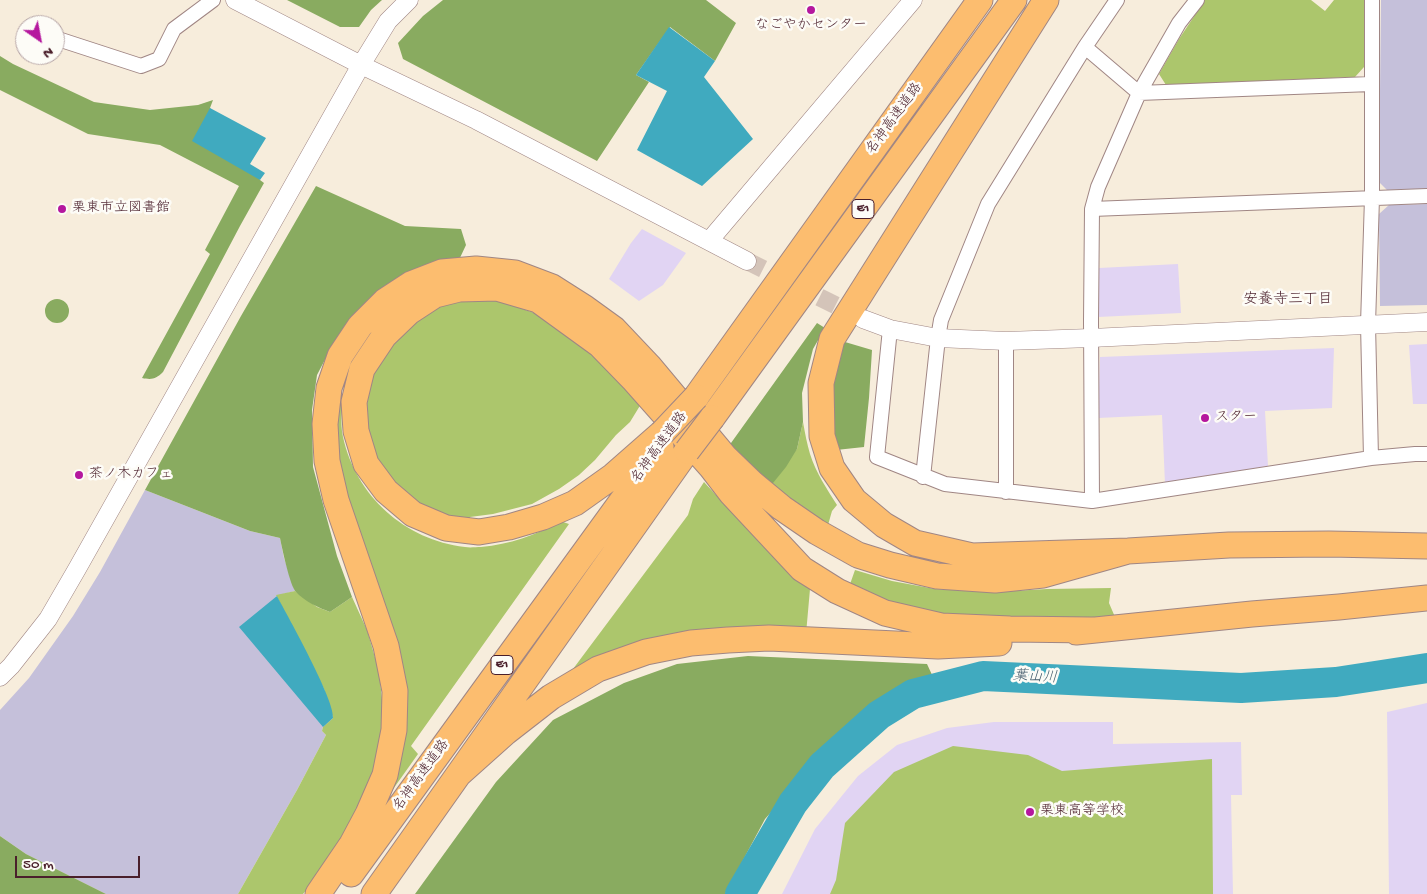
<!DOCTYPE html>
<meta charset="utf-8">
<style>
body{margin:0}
#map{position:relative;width:1427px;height:894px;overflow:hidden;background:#f7eddc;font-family:"Gochi Hand",sans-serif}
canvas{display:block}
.north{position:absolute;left:15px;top:15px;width:50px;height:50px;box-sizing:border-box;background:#fdfcf7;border:1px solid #b5a4a5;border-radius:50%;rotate:147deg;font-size:14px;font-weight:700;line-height:20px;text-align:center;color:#4a1f2b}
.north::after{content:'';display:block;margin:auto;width:18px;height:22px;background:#b5179e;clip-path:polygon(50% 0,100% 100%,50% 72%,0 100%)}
.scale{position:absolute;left:15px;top:856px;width:125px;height:22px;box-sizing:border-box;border:2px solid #4a1f2b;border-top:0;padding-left:6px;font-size:15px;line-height:18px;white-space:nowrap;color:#4a1f2b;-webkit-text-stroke:4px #fdfcf7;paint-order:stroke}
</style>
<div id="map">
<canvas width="1427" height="894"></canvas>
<div class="north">N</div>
<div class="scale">50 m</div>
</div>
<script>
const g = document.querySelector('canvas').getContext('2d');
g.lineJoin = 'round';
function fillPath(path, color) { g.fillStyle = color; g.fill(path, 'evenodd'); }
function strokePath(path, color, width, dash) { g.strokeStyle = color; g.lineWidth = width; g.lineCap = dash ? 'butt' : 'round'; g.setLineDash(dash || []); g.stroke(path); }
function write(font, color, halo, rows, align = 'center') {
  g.font = font + ' "Gochi Hand","Klee One",sans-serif'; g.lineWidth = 5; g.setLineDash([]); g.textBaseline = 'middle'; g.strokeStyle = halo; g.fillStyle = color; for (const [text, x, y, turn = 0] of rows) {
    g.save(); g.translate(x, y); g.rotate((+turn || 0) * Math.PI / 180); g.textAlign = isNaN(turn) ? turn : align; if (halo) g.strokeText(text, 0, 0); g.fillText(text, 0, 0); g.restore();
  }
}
fillPath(new Path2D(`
 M642 229 686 253 663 285 639 301 609 279 631 243Z
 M1178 264 1181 313 1098 317 1099 268Z
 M1427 344V404H1413L1409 345Z
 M1334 348 1332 408 1265 411 1268 466 1165 484 1162 415 1098 418 1100 357Z
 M1427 703V894H1389L1387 712Z
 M994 722H1113V744L1241 742 1242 795H1231L1233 894H782L815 829 858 776 897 745 947 728Z`), '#e1d4f3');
fillPath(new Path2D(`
 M1381 0H1427V189L1387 190 1379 182Z
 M1427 204V305L1380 306 1379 214 1389 205Z
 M145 490 250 531 280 538 284 558 295 591 276 596 333 718 323 727 322 731 326 735 297 790 238 894H106L26 854 0 836V710L29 678 73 616 100 572Z`), '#c5c0da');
fillPath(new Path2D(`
 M1205 0H1311L1325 11 1334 0H1366L1364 67 1355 77 1166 85 1159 74 1179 39Z
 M476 299 500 301 540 315 584 343 641 404 630 422 616 435 595 460 579 475 559 489 532 504 493 514 470 517 469 524 411 505 373 457 364 414 372 374 402 329 438 306Z
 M339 394 343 395C342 408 340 423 343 437 356 496 405 540 465 547 470 548 476 547 481 547 510 544 535 536 560 521L569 524 411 746 418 754 391 792 399 753 343 501 333 427Z
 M803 422C805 433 807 444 810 454 816 473 827 489 837 505L832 511 826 532 763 486 797 449Z
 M704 482 761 544 810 589 806 634 577 674 573 669 688 515 693 499Z
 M855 570 892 581 935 589 996 592 1047 589 1111 588 1109 603 1115 617 1069 623 906 613 849 587Z
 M295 591 317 607 330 612 352 597 367 630 379 671 384 718 375 769 355 817 315 880 303 894H238L297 790 326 735 322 731 323 727 333 718 324 689 276 595Z
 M953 746 1028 755 1062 771 1212 759 1213 894H830L836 880 845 823 894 772Z`), '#acc66c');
fillPath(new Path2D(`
 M287 0H382L371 10 359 27H340Z
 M443 0H706L736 23 715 61 670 27 636 75 649 82 597 161 403 59 398 43 423 16Z
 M0 56 13 64 94 102 150 110 198 105 213 100 210 108 260 180 264 183 240 226 163 372C156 379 152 380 142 378L210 254 205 250 239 186 160 145 88 134 0 90Z
 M316 186 405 226 461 229 466 245 458 262 375 295 349 320 332 346 317 375 312 410 313 467 337 556 352 597 330 612C319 608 304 601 296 592 290 586 282 548 280 538L250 531 145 490 241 316Z
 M45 311a12 12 0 1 1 24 0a12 12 0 1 1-24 0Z
 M817 323 825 328 813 349 802 393 803 422 797 449 786 467 773 483 763 486 730 447 731 443Z
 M845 342 872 350 869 398 864 447 836 450 829 405 836 358Z
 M748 656 927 664 933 677 879 709 822 755 765 819 725 894H415L496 782 553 720 624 683 677 664Z
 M0 836 26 854 106 894H0Z`), '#89ab60');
fillPath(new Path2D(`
 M669 27 715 61 704 77 753 139 702 186 637 150 667 91 636 75Z
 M210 108 266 138 250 164 265 173 260 180 192 141Z
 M277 596C288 617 335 700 333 718L323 727 239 627Z`), '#40aabf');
strokePath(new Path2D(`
 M740 894 793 803 822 766 879 715 913 694 983 676 1241 688 1336 682 1427 668`), '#40aabf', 30);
strokePath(new Path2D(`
 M747 261 859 317`), '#d4c4b9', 18, [18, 9]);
const minor = new Path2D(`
 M55 38 141 66 159 59 174 29 213 0
 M1085 47 1139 93 1371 84
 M1092 209 1427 196
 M890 329 877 457 945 484 1092 501 1371 458 1415 454H1427
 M1371 458 1368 324 1372 198V0
 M923 477 938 338 941 320 988 204 1085 47 1117 0
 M1006 492V341
 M1092 501 1091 321 1092 209 1098 187 1139 93 1179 23 1197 0`);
const tertiary = new Path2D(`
 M235 0 361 65 476 120 747 261
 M709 241 913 0
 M863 319 890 329 938 338 1006 341 1091 338 1427 322
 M0 677 11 666 48 619 77 569 361 65 388 21 409 0`);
const motorway = new Path2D(`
 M1046 0 832 339 821 383 822 436 832 468 854 500 884 525 915 543 972 556 1128 551 1229 545 1329 544 1427 546
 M696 397 980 0
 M712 418 1014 0
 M662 433 613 476 575 503 543 517 509 527 479 532 446 528 413 514 386 491 366 464 356 431 354 402 362 369 384 336 409 312 435 295 459 289 497 288 538 300 600 345 633 379 711 467 731 493 802 569 837 591 885 613 941 626 1010 629 1092 630
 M1076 632 1252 614 1339 607 1427 598
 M459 774 506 732 551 697 598 669 646 652 691 643 728 640 769 638 938 646 999 643
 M351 874 661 447
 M318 894 352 844 368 814 385 775 394 730 395 691 386 646 336 500 327 461 325 424 329 388 340 356 360 326 385 301 411 284 442 272 476 269 515 273 552 287 585 308 614 329 649 366 725 457 753 484 782 508 817 532 858 555 890 565 937 576 995 580 1043 575 1128 551
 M374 894 687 451`);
strokePath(minor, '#a08684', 16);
strokePath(tertiary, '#a08684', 19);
strokePath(motorway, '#a08684', 27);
strokePath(minor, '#fff', 14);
strokePath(tertiary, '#fff', 18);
strokePath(motorway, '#fcbd6f', 25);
const motorwayBridge = new Path2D(`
 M662 433 696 397
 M687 451 712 418`);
strokePath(motorwayBridge, '#a08684', 27, []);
strokePath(motorwayBridge, '#fcbd6f', 25);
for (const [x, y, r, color] of [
 [811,10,5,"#b5179e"],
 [62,209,5,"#b5179e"],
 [1205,418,5,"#b5179e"],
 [79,475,5,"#b5179e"],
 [1030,812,5,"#b5179e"]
]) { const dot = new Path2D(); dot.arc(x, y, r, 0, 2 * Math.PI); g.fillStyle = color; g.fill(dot); strokePath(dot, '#fdfcf7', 2); }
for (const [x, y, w] of [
 [863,209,22],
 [502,665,22]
]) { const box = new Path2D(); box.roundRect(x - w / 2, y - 9.5, w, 19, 4); g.fillStyle = '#fdfcf7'; g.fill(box); strokePath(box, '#4a1f2b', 1); }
write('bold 12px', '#4a1f2b', null, [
 ["E1",863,209],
 ["E1",502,665]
]);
write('14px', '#4a1f2b', '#fdfcf7', [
 ["なごやかセンター",811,26,"center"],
 ["栗東市立図書館",72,209],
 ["スター",1215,418],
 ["茶ノ木カフェ",89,475],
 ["栗東高等学校",1040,812]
], 'left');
write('14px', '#4a1f2b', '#fdfcf7', [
 ["名神高速道路",895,119,-54],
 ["名神高速道路",660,448,-54],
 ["名神高速道路",422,776,-54]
]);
write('15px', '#4a1f2b', '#fdfcf7', [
 ["安養寺三丁目",1288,301]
]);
write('italic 15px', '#465e6e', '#fdfcf7', [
 ["葉山川",1035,678,3]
]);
</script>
